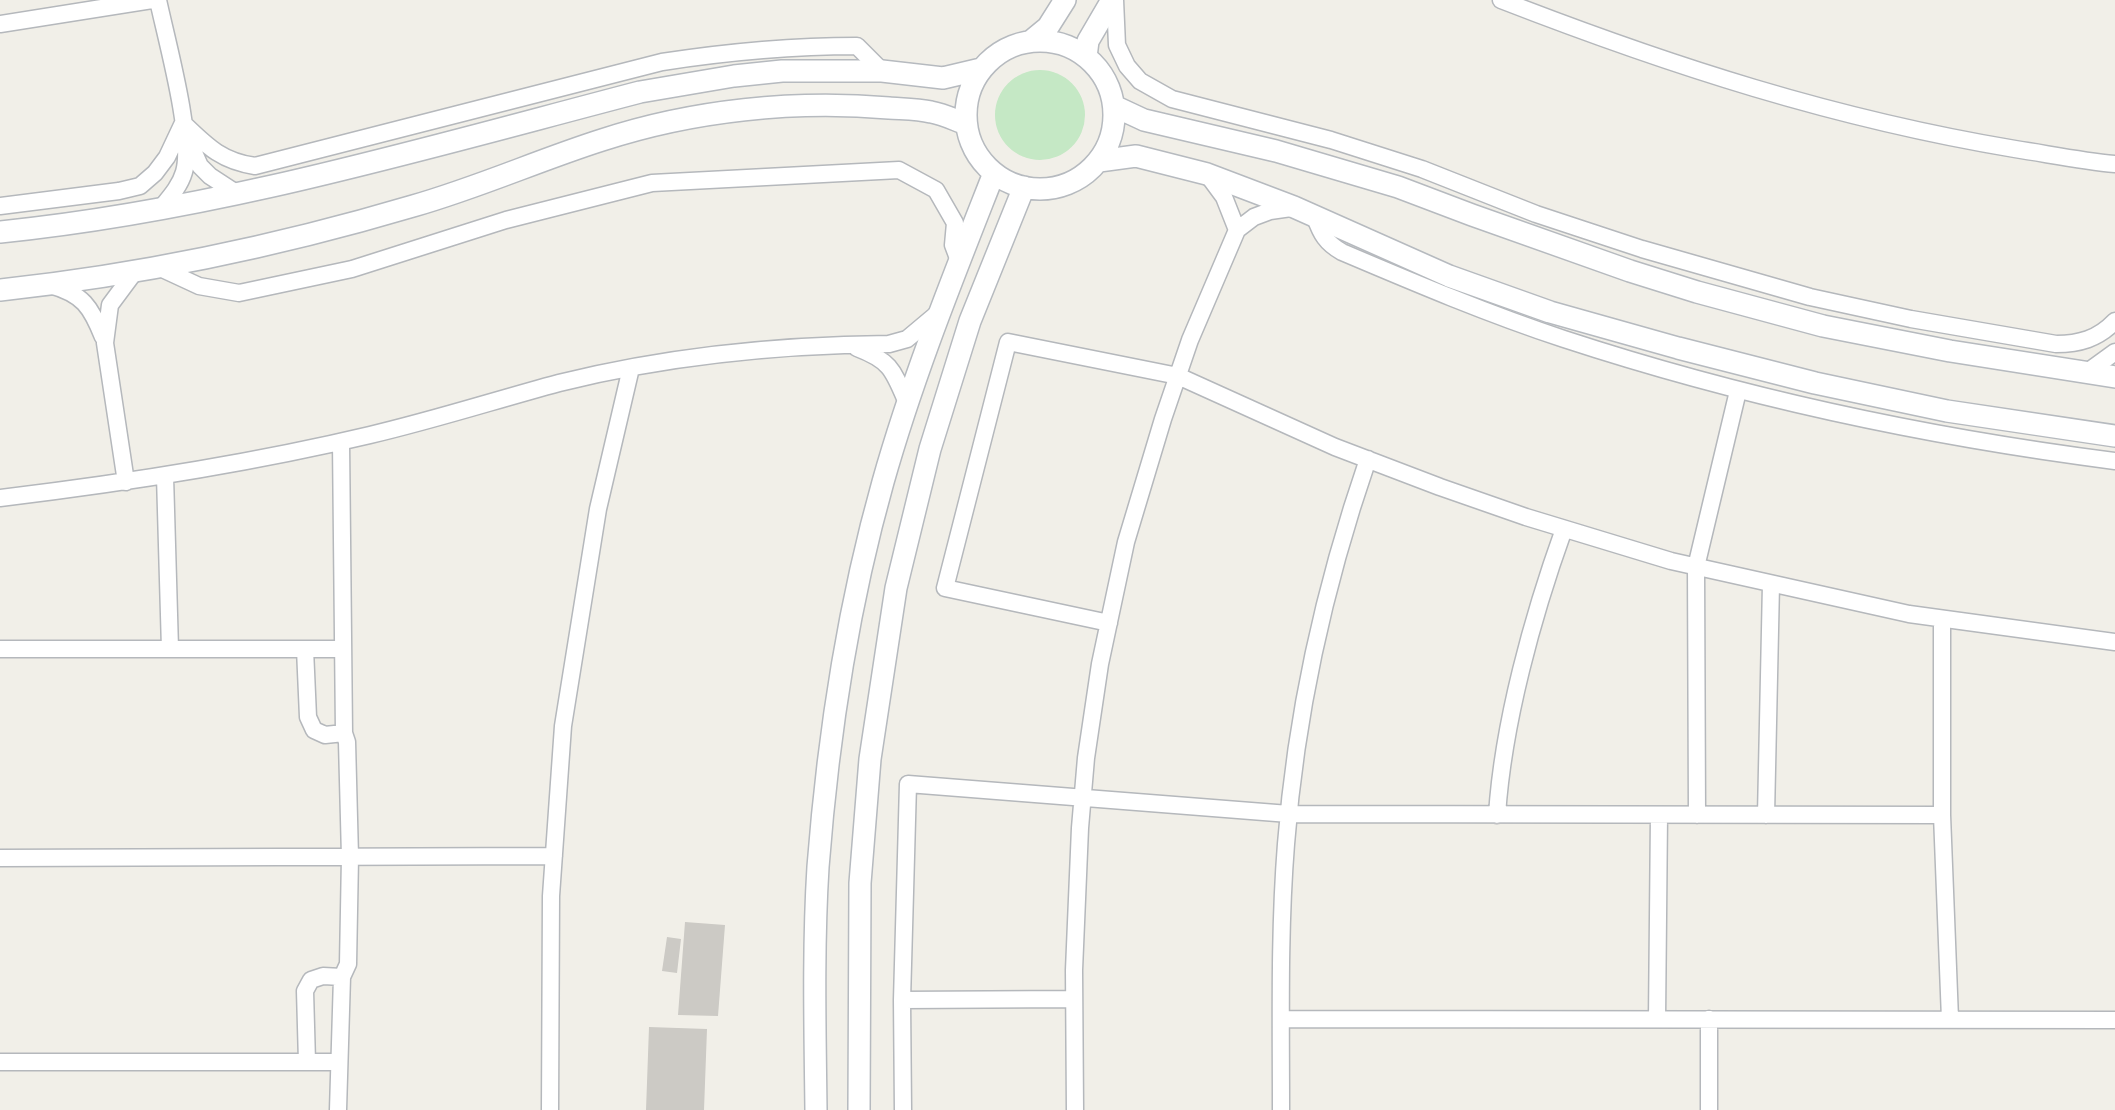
<!DOCTYPE html>
<style>
body{margin:0}
canvas{display:block;background:#f1efe8}
</style>
<canvas width="2115" height="1110"></canvas>
<script>
const g = document.querySelector('canvas').getContext('2d');
g.lineJoin = 'round';
function fillPath(path, color) { g.fillStyle = color; g.fill(path, 'evenodd'); }
function strokePath(path, color, width, dash) { g.strokeStyle = color; g.lineWidth = width; g.lineCap = dash ? 'butt' : 'round'; g.setLineDash(dash || []); g.stroke(path); }
fillPath(new Path2D(`
 M995 115a45 45 0 1 1 90 0a45 45 0 1 1-90 0Z`), '#c5e8c5');
fillPath(new Path2D(`
 M685 922 725 925 718 1016 678 1015Z
 M667 937 681 939 677 973 662 971Z
 M649 1027 707 1029 704 1110H646Z`), '#cccac5');
const minor = new Path2D(`
 M158 0C166 38 194 139 184 172 180 186 170 197 161 208
 M1115 0 1117 45 1127 66 1140 81 1172 99 1331 140 1422 169 1536 214 1642 249 1810 297 1911 319 2056 344C2079 344 2098 339 2115 321
 M1501 0C1671 66 1835 119 2015 149 2048 154 2082 161 2115 164
 M0 24 152 0
 M183 123C207 146 221 161 255 166L662 62C727 52 791 46 857 46L882 71
 M188 139 200 166 210 176 236 193
 M1207 174 1224 197 1237 230
 M0 206 119 191 140 186 155 173 167 157 183 123
 M1315 217C1321 234 1326 243 1342 252 1415 283 1488 314 1564 339 1744 398 1927 437 2115 461
 M158 267 199 286 239 293 352 269 506 220 652 183 899 170 936 190 955 223 953 245 959 261
 M50 285C83 294 91 307 103 337
 M857 348C891 361 893 370 907 403
 M2086 373 2115 352
 M165 476 170 649
 M126 482 105 343 110 305 136 270
 M0 498C125 483 248 464 370 435 434 420 496 400 559 383 667 356 778 345 889 344L907 339 938 313
 M1942 619V815L1950 1019
 M1109 623 945 588 1008 342 1178 376 1335 447 1440 487 1526 517 1671 561 1909 614 2115 642
 M0 649H342
 M305 649 308 717 314 730 325 735 344 733
 M1497 815C1503 723 1533 615 1564 529
 M1697 815 1696 567 1738 391
 M1766 815 1771 584
 M0 858 554 856
 M902 1000 1074 999
 M1281 1019 2115 1020
 M1657 1019 1659 815
 M0 1062H338
 M307 1062 305 991 311 980 323 976 342 977
 M338 1110 342 977 348 964 350 857 347 742 344 733 341 442
 M550 1110 551 896 563 726 598 509 631 368
 M903 1110 902 1000 908 784 1289 814 1942 815
 M1075 1110 1074 970 1080 828 1086 758 1100 664 1126 542 1163 419 1190 340 1237 230 1254 217 1270 211 1291 208
 M1281 1110C1281 1021 1279 932 1286 844 1296 712 1325 584 1368 459
 M1709 1110V1019`);
const secondary = new Path2D(`
 M966 115a74 74 0 1 1 148 0a74 74 0 1 1-148 0Z
 M1031 41 1048 27 1065 0
 M1086 57 1088 41 1112 0
 M1114 106 1144 120 1276 151 1398 187 1472 215 1630 271 1697 292 1823 326 1950 351 2115 377
 M1099 161 1136 156 1207 174 1294 207 1449 276 1550 312 1678 348 1815 383 1947 411 2115 436
 M0 232C218 210 429 147 640 92L734 76 782 71H882L943 78 981 69
 M0 290C140 275 278 246 413 206 477 188 539 160 602 140 694 110 794 100 889 108 903 109 918 109 931 112 943 114 955 120 966 124
 M816 1110C815 1029 813 947 818 867 828 737 848 606 883 482 913 376 954 275 994 173
 M859 1110 860 883 870 759 896 588 930 449 970 321 1024 187`);
strokePath(minor, '#b5b8bc', 19);
strokePath(secondary, '#b6babf', 24);
strokePath(minor, '#fff', 16);
strokePath(secondary, '#fff', 21);
</script>
